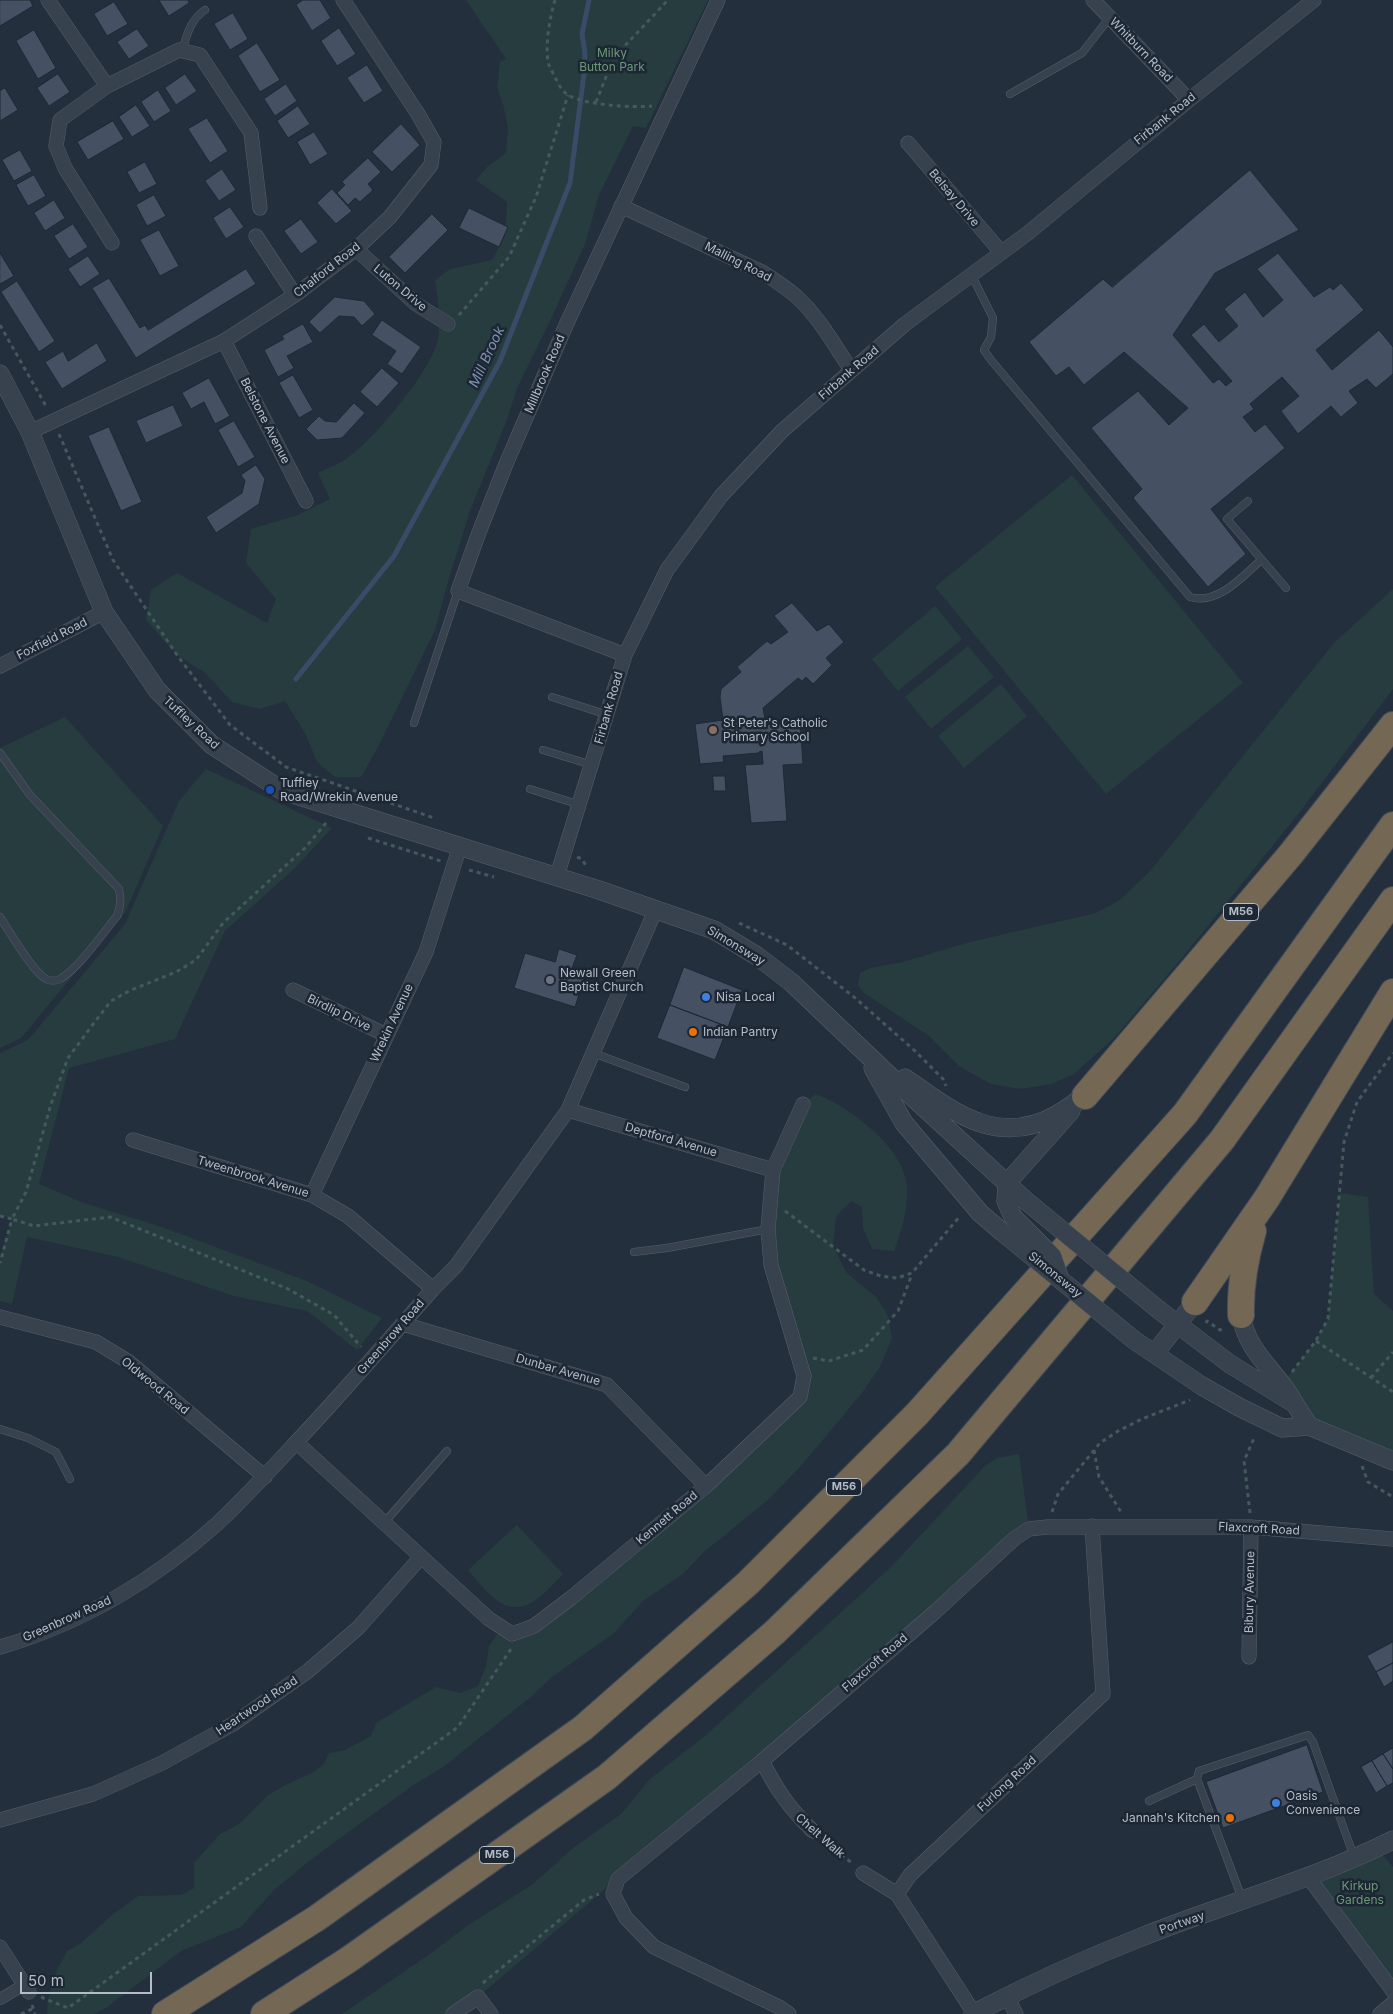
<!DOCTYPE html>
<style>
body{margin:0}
#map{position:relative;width:1393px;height:2014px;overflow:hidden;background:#242f3e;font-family:Inter,sans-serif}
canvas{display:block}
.scale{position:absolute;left:20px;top:1972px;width:132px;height:22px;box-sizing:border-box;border:2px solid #b4bcc9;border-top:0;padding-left:6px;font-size:15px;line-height:18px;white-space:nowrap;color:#b4bcc9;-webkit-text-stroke:4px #1d2633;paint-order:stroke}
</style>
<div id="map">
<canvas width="1393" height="2014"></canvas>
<div class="scale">50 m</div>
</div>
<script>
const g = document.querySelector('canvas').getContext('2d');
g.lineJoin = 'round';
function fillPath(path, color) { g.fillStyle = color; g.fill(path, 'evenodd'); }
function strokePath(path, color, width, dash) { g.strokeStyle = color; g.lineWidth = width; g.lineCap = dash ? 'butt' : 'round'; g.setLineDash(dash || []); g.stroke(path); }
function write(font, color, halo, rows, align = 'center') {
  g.font = font + ' Inter,sans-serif'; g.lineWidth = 5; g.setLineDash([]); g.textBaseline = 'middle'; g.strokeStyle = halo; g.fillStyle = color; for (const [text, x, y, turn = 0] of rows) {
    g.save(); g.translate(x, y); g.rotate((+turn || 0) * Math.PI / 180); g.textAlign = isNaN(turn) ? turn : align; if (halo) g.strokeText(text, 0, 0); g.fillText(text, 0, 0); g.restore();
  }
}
fillPath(new Path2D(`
 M466 0H708L646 128 633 126 599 195 585 244 551 319 517 388 507 420 471 508 449 578 435 630 379 745 361 777H335L317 762 306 735 285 701 260 709 232 702 204 672 177 655 146 620 151 590 177 573 267 623 276 599 246 563 251 529 298 515 330 499 318 473C327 468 338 465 346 459 374 439 422 381 435 349 443 330 438 300 435 280L450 269 492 260 505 236 507 202 476 180 488 166 506 153 508 128 503 104 497 88 500 62 506 59Z
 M1072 475 1243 683 1106 794 935 587Z
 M1393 589V689L1299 813 1182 958 1115 1037 1074 1074 1052 1084 1020 1089 991 1084 960 1067 929 1036 864 993 858 985 860 973 870 968 903 962 970 942 1096 913 1120 900 1151 870 1334 643Z
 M935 606 962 639 898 691 872 659Z
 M968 646 994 677 931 729 905 697Z
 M1001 684 1027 716 964 768 938 736Z
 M65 717 163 826 125 913 21 1038 0 1048V748Z
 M206 769 332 828 295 868 225 931 175 1039 69 1068 39 1184 84 1203 162 1227 307 1281 382 1318 357 1350 307 1311 234 1296 118 1257 27 1237 12 1304 0 1301V1257L12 1219 0 1216V1053L28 1040 125 924 179 801Z
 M816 1094C850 1107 905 1148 907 1187 908 1209 902 1230 894 1251L872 1249 863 1228 862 1207 851 1201 836 1217 833 1246 846 1272 877 1298 888 1316 892 1338 880 1367 862 1393 801 1466 768 1500 704 1552 684 1573 643 1601 614 1633 552 1677 532 1696 443 1767 412 1786 313 1858 273 1891 241 1927 181 1951 106 2008 94 2014H47L48 1999 57 1970 67 1951 80 1944 111 1916 138 1896 181 1895 194 1888V1863L220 1834 239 1824 268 1795 287 1784 312 1773 324 1764 329 1753 345 1750 371 1736 376 1723 436 1687 460 1693 478 1686 486 1666 489 1646 502 1627 534 1626 800 1397 804 1376 771 1265 773 1170 803 1104Z
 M1340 1193 1368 1197 1374 1294 1393 1311V1461L1309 1426 1283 1383 1315 1342 1328 1319Z
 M1019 1454 1029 1529 478 1997 453 2014H342L427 1956 467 1926 533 1884 573 1848 621 1814 650 1779 706 1735 892 1566 984 1467 997 1458Z
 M517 1525 563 1574C555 1582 541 1598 531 1603 503 1618 484 1588 468 1570Z
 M1377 1848 1393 1867V1991L1309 1878Z`), '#263c3f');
strokePath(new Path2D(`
 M296 679 394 556 500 361 570 183 584 74 585 53 582 34 589 0`), '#394c67', 5);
const building = new Path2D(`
 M0 0H30L33 6 0 26Z
 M159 0H188L189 3 169 16Z
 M303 0H320L331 18 312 31 296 5Z
 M114 2 128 24 107 36 94 14Z
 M233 13 248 39 230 50 214 24Z
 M339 28 356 54 337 66 321 41Z
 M137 29 149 46 129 59 117 42Z
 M34 30 56 68 38 79 16 41Z
 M257 43 280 80 260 92 238 56Z
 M367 65 383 91 364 103 347 78Z
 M58 74 70 92 49 106 37 88Z
 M185 74 197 91 176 105 165 88Z
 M286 84 297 101 275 116 264 99Z
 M5 88 18 110 0 121V91Z
 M158 90 171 111 154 122 141 102Z
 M136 105 150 126 132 137 119 117Z
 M298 106 310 124 288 138 277 121Z
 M207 118 228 151 210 163 188 129Z
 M113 121 124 139 88 160 77 142Z
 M401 124 420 145 392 172 372 152Z
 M314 132 328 154 310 165 297 142Z
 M20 150 32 171 14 181 2 160Z
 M368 158 381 172 368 184 373 190 360 202 355 198 348 205 337 193 345 185 342 182Z
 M145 162 157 184 139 193 127 172Z
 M222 169 236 190 219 201 205 181Z
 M1250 170 1299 230 1215 273 1173 335 1213 383 1219 379 1226 386 1232 381 1191 335 1204 324 1219 342 1238 326 1224 309 1245 292 1263 317 1283 300 1257 269 1278 253 1314 297 1330 287 1333 290 1341 283 1364 310 1316 350 1332 370 1379 330 1393 347V374L1376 388 1367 379 1349 391 1358 403 1341 417 1331 406 1298 434 1281 411 1299 396 1282 377 1250 404 1254 409 1243 417 1255 432 1265 424 1285 448 1211 509 1246 554 1208 587 1133 498 1142 489 1091 428 1138 391 1169 425 1188 408 1124 352 1084 385 1069 367 1056 376 1029 342 1103 279 1112 287Z
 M34 175 46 196 28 206 16 185Z
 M332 189 352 211 336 224 317 203Z
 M154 195 166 216 147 226 136 205Z
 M54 200 65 218 45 231 34 213Z
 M230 207 244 227 226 239 213 218Z
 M469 208 508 227 499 247 459 228Z
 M432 214 448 230 405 273 389 257Z
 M301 219 318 242 301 254 284 231Z
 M73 224 88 247 69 259 54 236Z
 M159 230 179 266 160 276 140 240Z
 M0 253 14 276 0 284Z
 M88 256 100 274 80 287 68 269Z
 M246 269 256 284 136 358 92 288 109 278 140 328 145 325 148 330Z
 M17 281 55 341 39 352 1 292Z
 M335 297 364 301 375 314 362 326 354 317 339 316 320 333 309 322Z
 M382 320 421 347 402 374 387 364 396 351 372 335Z
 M303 324 313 342 287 356 294 368 278 377 264 350 284 339 282 336Z
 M97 343 107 361 62 389 45 362 63 351 68 361Z
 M382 368 399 383 377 407 360 392Z
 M293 375 313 410 299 418 279 383Z
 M209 378 230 416 215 424 204 402 191 409 182 393Z
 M354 403 365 413 342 438 317 440 306 429 319 416 325 421 336 422Z
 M173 405 183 426 146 443 136 421Z
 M234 421 255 457 238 467 218 430Z
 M109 427 142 502 121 511 88 436Z
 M256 465 265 479 259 504 216 533 206 517 242 493 245 481 241 475Z
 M792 603 817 631 829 624 844 642 826 658 832 665 813 684 806 677 802 681 798 678 763 708 766 725 800 720 803 764 783 765 787 821 751 823 745 765 763 764 762 751 759 752V753L723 756 724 762 700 764 695 724 723 720 720 697 721 689 741 672 737 667 767 641 771 644 788 632 774 616Z
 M713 776H725L726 791H714Z
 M559 949 577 955 572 968 586 973 575 1007 514 988 525 953 555 962Z
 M684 967 742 990 728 1027 670 1005Z
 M670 1005 728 1027 715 1060 657 1038Z
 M1393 1642V1663L1376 1672 1367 1656Z
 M1393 1663V1681L1384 1687 1376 1672Z
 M1307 1745 1323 1792 1223 1828 1206 1782Z
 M1393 1748V1769L1383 1754Z
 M1383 1754 1393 1769V1783L1387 1786 1372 1761Z
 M1372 1761 1387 1786 1376 1793 1361 1767Z`);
fillPath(building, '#455162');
strokePath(building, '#1f2835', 1);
const service = new Path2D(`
 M182 51C187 35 190 20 205 10
 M1010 94 1082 53 1110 17
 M971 274 993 318 991 337 984 350 991 360 1190 597C1218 605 1242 577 1261 560
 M1248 501 1227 519 1286 588
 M552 697 608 715
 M414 723 458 591
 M543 750 592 765
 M0 753 30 795 119 889C121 899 121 906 117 916 103 933 79 968 60 979 56 981 50 981 46 979 32 971 10 932 0 917
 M530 789 580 805
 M593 1053 685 1087
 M634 1252 667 1248 768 1229
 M0 1429 28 1438 56 1452 70 1479
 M384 1523 447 1451
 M1149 1801 1197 1779
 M1243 1901 1197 1779 1199 1771 1308 1735 1313 1742 1354 1857`);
const pedestrian = new Path2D(`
 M0 1999 24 1985`);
const minor = new Path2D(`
 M48 0 107 86
 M1093 0 1189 100
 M908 143 1001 252
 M621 206 762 272C774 280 787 288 797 297 819 317 835 346 851 370
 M256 236 295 295
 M112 243 65 168 56 146 60 120 107 86 179 50 200 55 251 133 260 208
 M356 249 416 304 448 324
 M224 341 306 501
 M30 432 224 341 295 295 356 249 390 217 431 165 434 142 418 114 343 0
 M625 655 458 591 478 535 506 464 567 323 718 0
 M0 666 104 612
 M557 876 625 655 667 570 721 496 782 431 905 324 1028 233 1189 100 1314 0
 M293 990 386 1035
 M568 1110 773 1170
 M133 1140 312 1195 348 1216 433 1289
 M312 1195 426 952 460 846
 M0 1317 96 1342 129 1362 265 1477
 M403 1324 607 1385 706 1486
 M296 1442 489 1619 512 1634 534 1626 571 1598 706 1486 800 1397 804 1376 771 1265 768 1229 773 1170 803 1104
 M0 1647C81 1624 156 1579 218 1523 252 1491 283 1456 315 1422 355 1378 394 1334 433 1289L456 1266 568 1110 656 909
 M1249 1657 1251 1527
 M762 1761C777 1790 789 1808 813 1831
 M0 1820 93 1794 162 1763 233 1724 308 1671 358 1628 421 1557
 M863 1873 897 1894
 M1309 1878 1393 1991
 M0 1947 29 1992
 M1007 1996 1016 2014
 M974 2013 897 1894 910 1875 1103 1694 1092 1526
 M453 2014 478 1997 491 2014
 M789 2014 779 2007 654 1947 626 1918 613 1894 618 1879 762 1761 935 1612 1015 1538 1029 1529 1047 1527H1251L1393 1539
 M1380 2014 1393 2003`);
const tertiary = new Path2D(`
 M0 374 30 432 104 612 157 690 212 745 283 791 599 890 714 930 757 956 791 982 895 1081 1025 1200
 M873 1068 904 1123 980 1213 1001 1231
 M905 1078C952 1111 997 1148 1056 1115 1066 1110 1075 1102 1085 1096
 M1013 1217 1006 1201 1007 1183 1071 1111
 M1159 1310 1230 1364 1295 1404 1309 1426
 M1241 1315C1247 1353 1275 1369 1293 1401
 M1134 1340 1202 1386 1239 1407 1282 1428 1309 1426 1393 1461
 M1155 1353 1195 1302
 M973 2014C1026 1986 1083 1960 1139 1938 1223 1904 1311 1881 1393 1840`);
const motorway = new Path2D(`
 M1085 1096 1291 854 1393 725
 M1195 1302 1267 1198 1393 992
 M1241 1315C1240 1285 1245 1259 1253 1231
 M165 2014 317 1918 583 1728 748 1583 917 1414 1185 1114 1393 825
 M264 2014 348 1960 607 1777 775 1632 958 1454 1222 1140 1393 900`);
strokePath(service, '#565f6c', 8);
strokePath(pedestrian, '#565f6c', 12);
strokePath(minor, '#565f6c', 15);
strokePath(tertiary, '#565f6c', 19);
strokePath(motorway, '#434c59', 28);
strokePath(new Path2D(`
 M555 0C550 16 544 49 549 65 551 70 554 75 556 79 559 85 562 91 568 95 584 105 633 108 652 106
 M596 102 606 77 620 51 668 0
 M459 315 509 257 536 197 568 95
 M0 325 47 408
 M59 434 113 560 177 655 230 725 286 767 434 818
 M326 823 305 848 223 923 196 960 176 972 129 991 111 1001 94 1023 68 1058 51 1104 26 1192 12 1219 34 1226 110 1217 288 1289 334 1315 361 1347
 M368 838 441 861
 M577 857 582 859 587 868
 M469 870 494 877
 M739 923 787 945 854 997 914 1050 943 1079 946 1086
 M785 1211 864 1270 881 1276 897 1278 912 1273 960 1216
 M0 1216 12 1219 0 1263
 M1206 1323 1207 1321 1220 1330 1225 1328
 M1316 1341 1393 1392
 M813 1358 829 1361 863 1350 898 1311 912 1274
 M1292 1372 1315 1342 1328 1319 1344 1142 1357 1102 1393 1053
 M1371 1378 1393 1352
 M1094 1450 1099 1477 1121 1512
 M1362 1466 1368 1482 1393 1497
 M1052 1512 1058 1494 1100 1443 1118 1431 1142 1419 1190 1400
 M1250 1513 1244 1461 1255 1436
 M823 1839 853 1864
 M483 1983 584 1900 599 1894
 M41 1997 68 2008 458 1727 511 1649
 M32 2005 35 2014
 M21 2014 32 2009`), '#44595c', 3, [4, 4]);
strokePath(service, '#38414e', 7);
strokePath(pedestrian, '#38414e', 11);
strokePath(minor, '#38414e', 14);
strokePath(tertiary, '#38414e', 18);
strokePath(motorway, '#746855', 26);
const tertiaryBridge = new Path2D(`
 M1025 1200 1159 1310
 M1013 1217 1052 1256 1060 1279
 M1001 1231 1134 1340`);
strokePath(tertiaryBridge, '#565f6c', 19, []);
strokePath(tertiaryBridge, '#38414e', 18);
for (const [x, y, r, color] of [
 [713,730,5,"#8d6e63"],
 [270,790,5,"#1a4fb4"],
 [550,980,5,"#6b7280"],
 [706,997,5,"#3f7fe0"],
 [693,1032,5,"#e8710a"],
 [1276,1803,5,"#3f7fe0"],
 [1230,1818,5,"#e8710a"]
]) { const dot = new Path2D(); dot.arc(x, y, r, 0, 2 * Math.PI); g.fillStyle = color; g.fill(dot); strokePath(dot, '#1d2633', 2); }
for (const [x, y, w] of [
 [1241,912,35],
 [844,1487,35],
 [497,1855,35]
]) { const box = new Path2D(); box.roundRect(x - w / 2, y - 8.5, w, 17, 4); g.fillStyle = '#1d2633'; g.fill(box); strokePath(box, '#b4bcc9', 1); }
write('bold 11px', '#b4bcc9', null, [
 ["M56",1241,912],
 ["M56",844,1487],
 ["M56",497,1855]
]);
write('12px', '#b4bcc9', '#1d2633', [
 ["Whitburn Road",1141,50,46],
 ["Firbank Road",1165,119,-39],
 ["Belsay Drive",954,198,50],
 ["Malling Road",738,262,27],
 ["Chalford Road",327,270,-38],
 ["Luton Drive",400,288,40],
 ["Firbank Road",849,373,-41],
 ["Millbrook Road",545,374,-67],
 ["Belstone Avenue",265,421,63],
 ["Foxfield Road",52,639,-27],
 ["Firbank Road",609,708,-74],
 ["Tuffley Road",191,723,43],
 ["Simonsway",736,946,31],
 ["Birdlip Drive",339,1013,26],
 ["Wrekin Avenue",392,1023,-65],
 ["Deptford Avenue",671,1140,16],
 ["Tweenbrook Avenue",253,1177,17],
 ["Simonsway",1055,1275,39],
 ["Greenbrow Road",391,1337,-49],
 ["Dunbar Avenue",558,1370,16],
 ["Oldwood Road",155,1386,39],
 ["Kennett Road",667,1518,-40],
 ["Flaxcroft Road",1259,1529,3],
 ["Bibury Avenue",1250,1592,-89],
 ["Greenbrow Road",67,1619,-24],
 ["Flaxcroft Road",875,1663,-41],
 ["Heartwood Road",257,1706,-34],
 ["Furlong Road",1007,1784,-43],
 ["Chelt Walk",820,1836,41],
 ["Portway",1182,1923,-19]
]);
write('12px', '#6b9a76', '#1d2633', [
 ["Milky",612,53],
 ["Button Park",612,67],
 ["Kirkup",1360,1886],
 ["Gardens",1360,1900]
]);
write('12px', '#b4bcc9', '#1d2633', [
 ["St Peter's Catholic",723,723],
 ["Primary School",723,737],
 ["Tuffley",280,783],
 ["Road/Wrekin Avenue",280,797],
 ["Newall Green",560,973],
 ["Baptist Church",560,987],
 ["Nisa Local",716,997],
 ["Indian Pantry",703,1032],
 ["Oasis",1286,1796],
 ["Convenience",1286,1810],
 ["Jannah's Kitchen",1220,1818,"right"]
], 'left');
write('italic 14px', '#7c92b1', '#1d2633', [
 ["Mill Brook",487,357,-65]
]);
</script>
